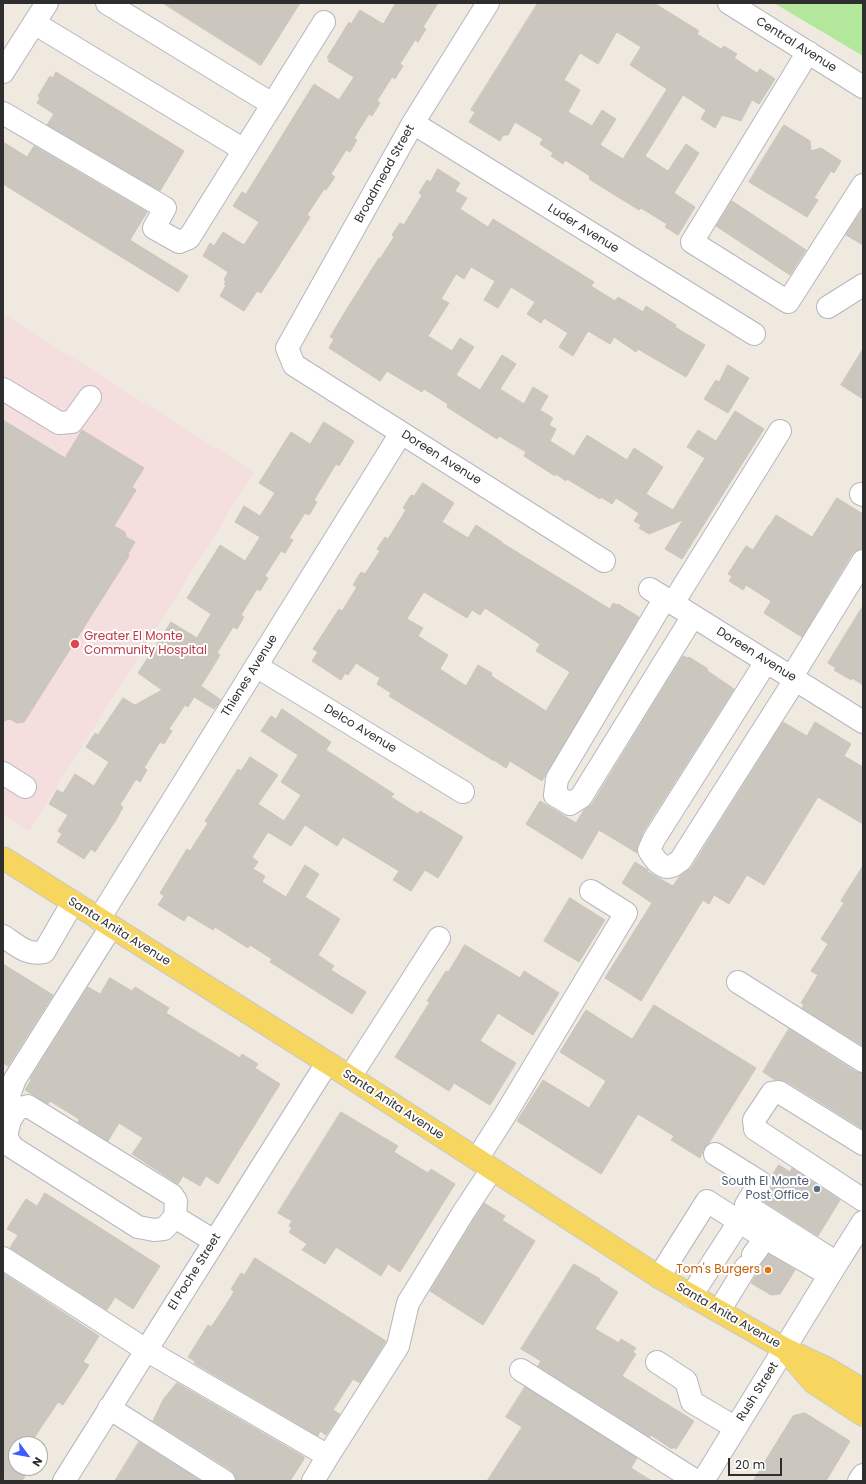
<!DOCTYPE html>
<style>
body{margin:0}
#map{position:relative;width:866px;height:1484px;overflow:hidden;background:#efe9e0;font-family:Poppins,sans-serif}
canvas{display:block}
.frame{position:absolute;inset:0;border:4px solid #2e2e2e;pointer-events:none}
.north{position:absolute;left:8px;top:1436px;width:40px;height:40px;box-sizing:border-box;background:#fff;border:1px solid #ababab;border-radius:50%;rotate:122deg;font-size:11px;font-weight:700;line-height:16px;text-align:center;color:#2e2e2e}
.north::after{content:'';display:block;margin:auto;width:14px;height:18px;background:#3d5cff;clip-path:polygon(50% 0,100% 100%,50% 72%,0 100%)}
.scale{position:absolute;left:728px;top:1458px;width:54px;height:18px;box-sizing:border-box;border:2px solid #2e2e2e;border-top:0;padding-left:5px;font-size:12px;line-height:14px;white-space:nowrap;color:#2e2e2e;-webkit-text-stroke:3px #fff;paint-order:stroke}
</style>
<div id="map">
<canvas width="866" height="1484"></canvas>
<div class="frame"></div>
<div class="north">N</div>
<div class="scale">20 m</div>
</div>
<script>
const g = document.querySelector('canvas').getContext('2d');
g.lineJoin = 'round';
function fillPath(path, color) { g.fillStyle = color; g.fill(path, 'evenodd'); }
function strokePath(path, color, width, dash) { g.strokeStyle = color; g.lineWidth = width; g.lineCap = dash ? 'butt' : 'round'; g.setLineDash(dash || []); g.stroke(path); }
function write(font, color, halo, rows, align = 'center') {
  g.font = font + ' Poppins,sans-serif'; g.lineWidth = 4; g.setLineDash([]); g.textBaseline = 'middle'; g.strokeStyle = halo; g.fillStyle = color; for (const [text, x, y, turn = 0] of rows) {
    g.save(); g.translate(x, y); g.rotate((+turn || 0) * Math.PI / 180); g.textAlign = isNaN(turn) ? turn : align; if (halo) g.strokeText(text, 0, 0); g.fillText(text, 0, 0); g.restore();
  }
}
fillPath(new Path2D(`
 M3 314 254 472 29 831 3 815Z`), '#f5dede');
fillPath(new Path2D(`
 M774 3H863V56Z`), '#b3e79b');
const building = new Path2D(`
 M163 3H300L261 65Z
 M396 3H438L423 27 426 29 418 42 415 40 400 64 403 66 395 79 392 77 377 101 380 103 372 116 369 114 354 138 357 140 350 152 346 150 331 174 335 177 326 190 324 189 307 215 310 217 280 264 261 293 257 291 244 311 220 296 226 285 224 284 226 281 224 280 228 272 203 256 210 243 214 246 223 232 244 245 259 222 233 206 242 192 246 194 314 84 339 100 354 77 328 61 330 59 327 58 349 22 351 24 360 10 383 24Z
 M538 3H654L699 31 697 34 721 49 724 46 737 54 734 58 757 73 760 69 775 79 759 104 752 100 741 121 722 115 715 128 701 119 706 110 683 95 645 156 668 171 686 144 699 153 674 193 695 207 678 235 665 227 667 224 641 208 639 210 589 179 590 176 565 160 563 164 551 156 553 153 540 144 543 139 515 122 508 135H503L500 141 469 122 475 112 471 110ZM617 32 641 47 630 65 667 89 623 159 600 145 616 119 602 110 592 126 568 112 580 90 564 80 580 53 598 64Z
 M56 72 184 151 160 191 47 125 54 114 37 103 40 98 38 96 50 76 53 78Z
 M784 125 810 141 811 151 821 148 841 161 834 173 831 171 814 198 818 200 807 217 749 182Z
 M3 142 27 157 34 146 147 212 130 240 188 276 178 292 3 184Z
 M438 169 460 183 455 191 467 198 460 209 488 227 493 219 594 282 591 286 615 301 618 297 643 312 646 306 676 325 675 327 705 345 686 377 638 349 636 352 614 337 610 344 588 331 573 356 559 347 568 333 544 318 541 323 527 314 535 302 511 287 498 308 484 300 495 281 471 267 464 279 456 274 441 299 449 303 428 336 452 351 460 338 474 347 456 375 480 390 502 355 516 364 500 389 524 404 533 387 548 396 540 410 553 418 549 425 556 429 550 441 574 456 587 435 627 460 634 448 663 467 646 494 673 510 705 458 687 447 698 430 716 441 735 411 764 429 682 559 665 549 683 520 649 534 639 528 641 525 634 521 639 513 616 498 612 504 601 497 600 499 567 479 566 481 556 474 555 476 524 456 526 452 499 436 497 439 447 407 448 404 424 389 422 392 387 371 380 381 329 348 334 339 330 337 348 307 379 258 380 259 394 237 392 235 400 223 404 225 422 195 419 193 427 180 430 182Z
 M732 201 806 250 790 275 716 226Z
 M863 208V245L846 235Z
 M863 349V399L841 385Z
 M728 365 749 378 728 413 704 399 716 380 719 382Z
 M3 420 65 458 82 430 144 468 132 487 136 490 114 526 125 532 126 537 135 542 128 554 129 556 24 722 17 723 10 719 3 721Z
 M324 422 354 441 339 466 336 464 314 500 317 502 309 515 305 513 289 538 293 540 285 553 281 551 265 576 268 578 260 591 257 589 241 615 244 617 237 629 233 627 217 653 220 655 201 686 221 700 214 709 194 697 188 707 185 705 169 729 172 731 164 744 160 742 144 768 147 770 140 782 136 779 120 805 123 807 116 820 95 852 91 849 84 859 57 842 62 834 58 831 68 815 49 804 57 790 63 793 75 774 94 786 109 762 86 747 95 733 98 735 123 698 135 705 162 690 138 673 171 622 197 638 211 614 187 598 220 545 245 561 260 537 235 522 244 506 260 516 275 493 259 483 291 432 310 444Z
 M423 483 454 503 442 522 468 538 476 525 502 542V543L610 609 613 603 617 605 618 604 639 617 542 781 510 761 506 768 494 760V761L389 696 391 693 377 684 380 678 356 663 348 675 345 673 341 680 312 661 318 652 313 649 339 609 342 611 357 587 353 585 361 572 365 574 380 551 377 549 385 537 388 539 406 510 403 508 411 495 414 496ZM424 592 467 618 472 610 480 615 485 608 540 644 536 651 570 672 546 711 491 676 492 673 478 665 466 686 440 669 448 655 418 636 423 628 407 619Z
 M837 498 863 514V549L857 550 852 554 802 637 764 613 771 601 746 585 743 590 729 581 732 576 728 574 746 546 753 550 769 525H770L776 515 812 537Z
 M863 606V685L852 678 851 680 834 670 836 668 828 663Z
 M683 656 688 658 689 657 708 669 707 671 709 672 734 689 643 832 638 845 637 853 599 830 582 859 526 824 540 801 576 823 584 810 592 804Z
 M282 709 331 742 326 750 394 794 391 797 418 814 420 811 463 837 438 878 425 870 411 891 393 880 399 871 343 837 337 846 305 825 291 846 268 832 252 857 258 862 253 869 265 876 262 882 286 897 305 865 319 874 305 897 340 919 318 955 334 966 331 970 366 992 352 1014 270 962 272 959 250 945 248 948 215 927 213 930 188 915 184 921 158 905 164 896 160 893 187 849 190 851 208 823 205 821 238 769 241 771 250 757 278 775 258 804 284 821 301 795 281 782 298 755 261 731 271 716 276 719Z
 M783 722 807 736 815 722 851 744 844 756 863 767V824L818 797 764 885 747 875 729 904 714 895 709 904 703 900 641 1001 605 978 652 903 622 883 635 862 648 870V872L673 886 679 877 691 868Z
 M863 866V1046L802 1008 804 1005 801 1003 818 975 811 971 828 944 821 939 844 903 841 901Z
 M570 898 605 920 579 962 544 941Z
 M465 945 520 978 524 971 559 993 533 1035 498 1013 480 1041 516 1063 490 1105 454 1083 449 1091 395 1057 430 1002 427 1001 446 971 448 972Z
 M3 964 53 995 8 1066 3 1063Z
 M110 978 132 991 135 987 169 1008 166 1013 240 1058 242 1054 258 1064 255 1068 280 1084 218 1184 206 1176 200 1186 183 1176 178 1184 132 1154 143 1138 119 1123 108 1141 78 1122 79 1119 50 1101 48 1104 25 1090 31 1080 30 1079 88 987 100 994Z
 M654 1005 756 1068 709 1143 705 1147 700 1158 671 1140 674 1136 638 1114 601 1174 517 1121 543 1080 589 1108 606 1081 560 1052 586 1010 632 1039Z
 M789 1029 856 1072 863 1073V1129L786 1081 775 1080 763 1072Z
 M341 1112 398 1146 394 1152 428 1173 431 1169 455 1184 400 1272 388 1264 381 1276 336 1247 325 1264 302 1250 307 1244 289 1232 292 1228 289 1226 292 1221 278 1213Z
 M779 1165 790 1172 792 1168 840 1200 818 1236 763 1201 771 1188 772 1182 771 1177Z
 M45 1193 160 1266 133 1309 115 1297 107 1310 10 1248 18 1235 7 1229 26 1199 37 1206Z
 M484 1203 505 1216 502 1220 535 1241 483 1325 430 1291Z
 M769 1254 795 1270 780 1294 771 1295 751 1283 757 1274 758 1266Z
 M255 1258 386 1341 360 1383 353 1379 333 1410 340 1414 326 1435 320 1431 318 1436 194 1363 196 1362 188 1357 208 1325 211 1327 218 1317 234 1292 231 1289 241 1273 244 1275Z
 M574 1264 600 1279 599 1280 618 1292 595 1329 619 1343 621 1339 636 1348 633 1352 636 1354 622 1376 694 1421 676 1449 673 1447 672 1449 651 1435 650 1437 538 1366 541 1361 521 1349Z
 M3 1273 99 1336 83 1362 89 1365 63 1405 58 1402 34 1438 45 1445 40 1453V1444H16V1468H30L22 1481H8L3 1478Z
 M177 1383 304 1457V1459L290 1481H236L235 1475 231 1470 153 1421 163 1400Z
 M525 1387 637 1458 631 1468 652 1481H487L522 1427 506 1417Z
 M805 1413 850 1441 826 1481H753L793 1416Z
 M139 1442 201 1481H115Z`);
fillPath(building, '#cbc7be');
strokePath(building, '#cbc5b9', 1);
const minor = new Path2D(`
 M107 3 272 104
 M488 3 413 123 287 348 294 365 604 561
 M729 3 863 87
 M34 23 244 150
 M808 52 692 242 788 302 863 185
 M3 72 47 3
 M3 113 165 208 154 228 179 242 189 238 324 22
 M413 123 754 334
 M828 307 863 285
 M3 389 59 423 72 422 90 397
 M861 494 863 495
 M650 589 863 722
 M665 598 557 779 555 795 570 804 581 797 693 616
 M673 603 780 431
 M766 662 654 839 649 850C654 858 661 870 672 866 674 865 678 862 680 861L795 680 796 670 863 561
 M256 666 463 792
 M3 773 25 787
 M99 919 401 433
 M3 936C17 945 27 956 44 952L73 902
 M738 982 863 1061
 M350 1077 439 938
 M28 1106 172 1195 176 1201 175 1217 164 1229 154 1230 138 1227 12 1147 6 1136 10 1120 17 1109Z
 M14 1113 9 1095 15 1079 111 927
 M863 1144 779 1092 772 1093 754 1120 755 1129 863 1200
 M715 1154 760 1182 746 1205 837 1263
 M477 1159 505 1115 626 913 591 891
 M175 1217 214 1241
 M765 1238 828 1274
 M3 1258 146 1350 328 1456 313 1481
 M659 1277 707 1201 765 1238 753 1255
 M691 1296 739 1222
 M719 1311 746 1267
 M657 1362 686 1381 692 1402 736 1428
 M521 1370 696 1481
 M109 1408 224 1481
 M328 1456 398 1346 408 1303 463 1213 492 1169
 M64 1481 327 1063
 M703 1481 837 1263 863 1222
 M859 1481 863 1475`);
const major = new Path2D(`
 M3 858 350 1077 659 1277 785 1349 828 1369 863 1390
 M789 1354 813 1382 863 1415`);
strokePath(minor, '#b4b6c1', 24);
strokePath(major, '#c9c9c9', 24);
strokePath(minor, '#fff', 22);
strokePath(major, '#f6d65e', 22);
for (const [x, y, r, color] of [
 [75,644,5,"#e0444e"],
 [817,1189,4,"#5c6f8a"],
 [768,1270,4,"#e8710a"]
]) { const dot = new Path2D(); dot.arc(x, y, r, 0, 2 * Math.PI); g.fillStyle = color; g.fill(dot); strokePath(dot, '#fff', 1.5); }
write('12px', '#2e2e2e', '#fff', [
 ["Central Avenue",796,45,32],
 ["Broadmead Street",385,174,-61],
 ["Luder Avenue",583,229,32],
 ["Doreen Avenue",441,458,32],
 ["Doreen Avenue",756,655,32],
 ["Thienes Avenue",250,676,-58],
 ["Delco Avenue",360,729,31],
 ["Santa Anita Avenue",119,932,32],
 ["Santa Anita Avenue",393,1105,33],
 ["El Poche Street",195,1272,-58],
 ["Santa Anita Avenue",728,1316,30],
 ["Rush Street",758,1392,-58]
]);
write('12px', '#be3a42', '#fff', [
 ["Greater El Monte",84,637],
 ["Community Hospital",84,651]
], 'left');
write('12px', '#4e5e75', '#fff', [
 ["South El Monte",809,1182],
 ["Post Office",809,1196]
], 'right');
write('12px', '#c56008', '#fff', [
 ["Tom's Burgers",760,1270]
], 'right');
</script>
